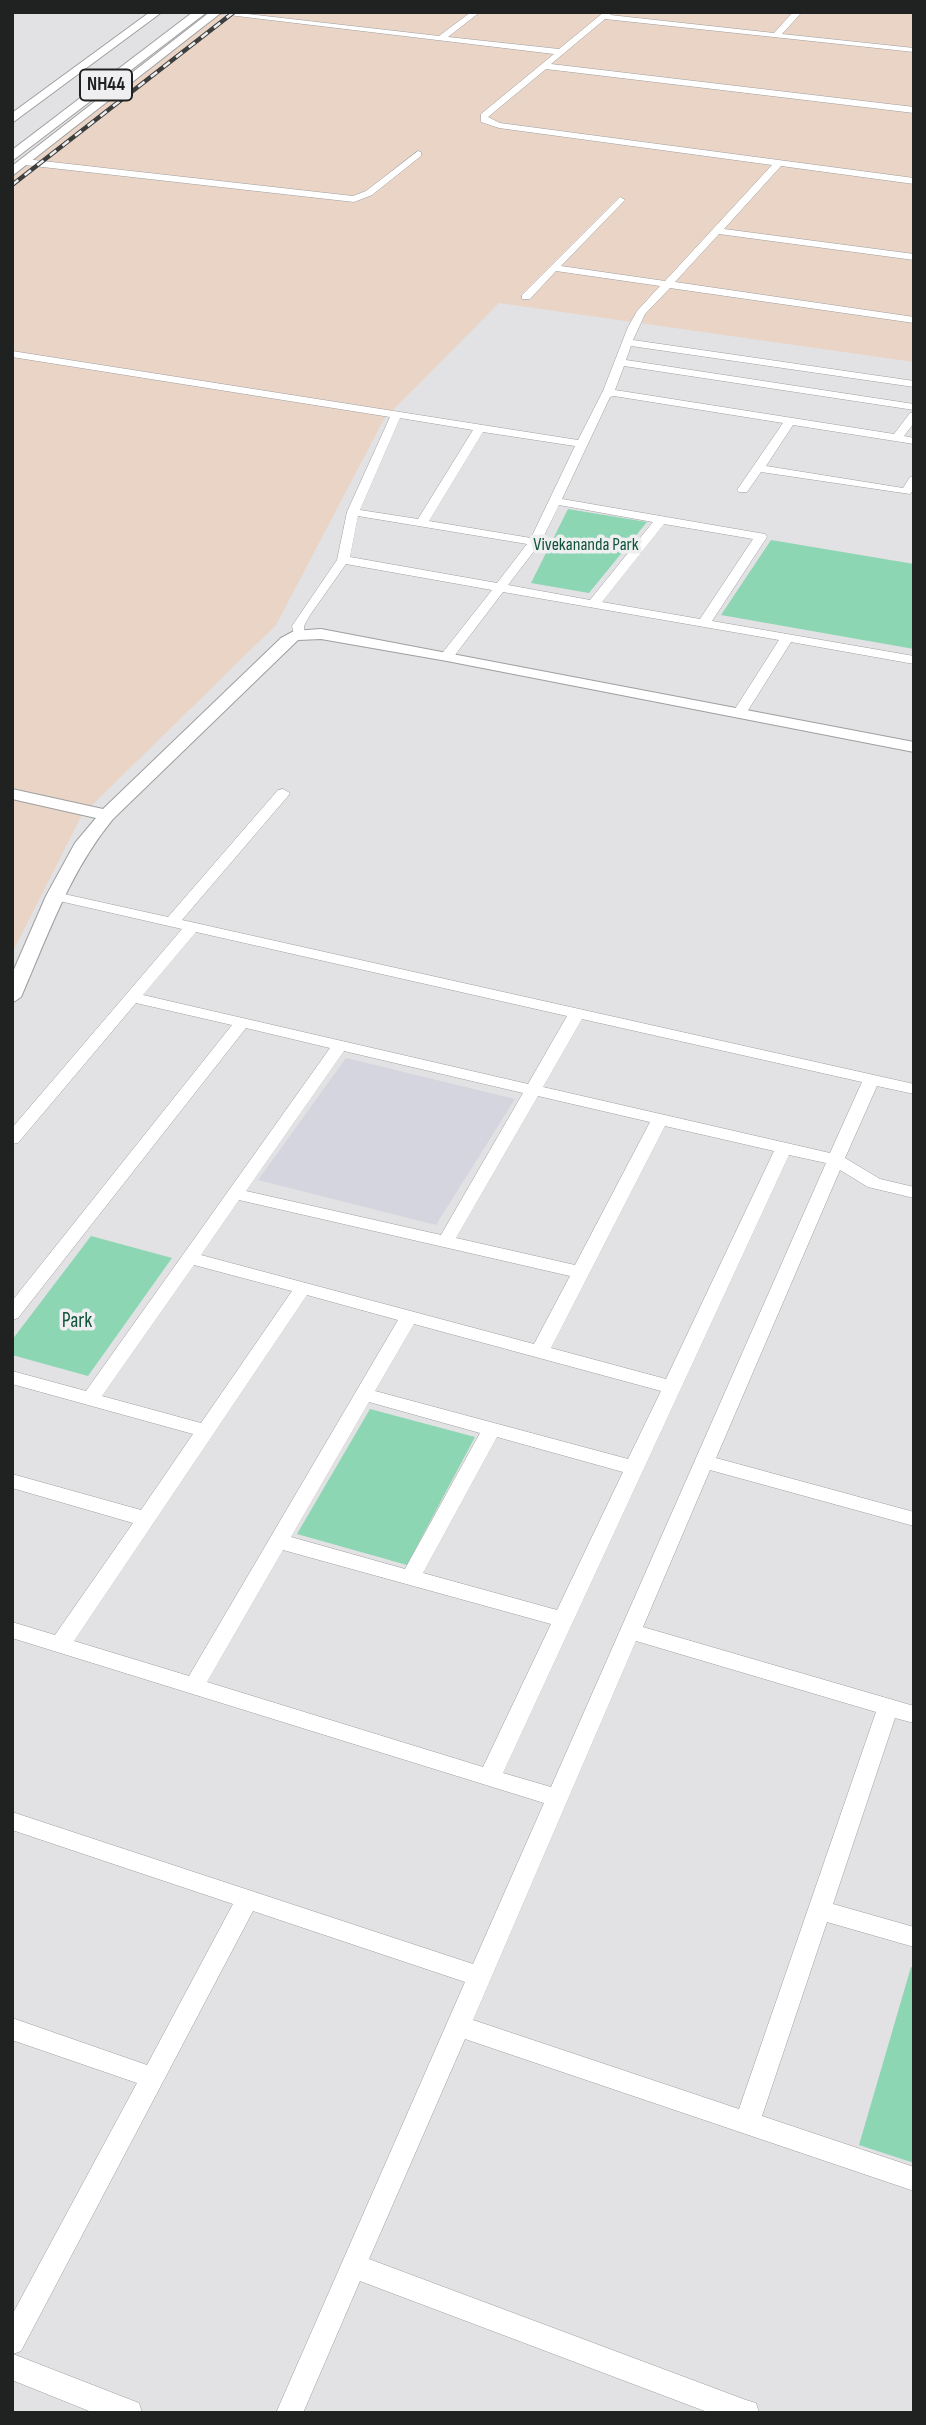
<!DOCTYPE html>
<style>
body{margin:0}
#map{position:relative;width:926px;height:2425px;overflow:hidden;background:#e2e2e4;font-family:"Sofia Sans Condensed",sans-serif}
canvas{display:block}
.frame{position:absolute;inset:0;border:14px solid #202121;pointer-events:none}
</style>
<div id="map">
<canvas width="926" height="2425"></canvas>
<div class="frame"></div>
</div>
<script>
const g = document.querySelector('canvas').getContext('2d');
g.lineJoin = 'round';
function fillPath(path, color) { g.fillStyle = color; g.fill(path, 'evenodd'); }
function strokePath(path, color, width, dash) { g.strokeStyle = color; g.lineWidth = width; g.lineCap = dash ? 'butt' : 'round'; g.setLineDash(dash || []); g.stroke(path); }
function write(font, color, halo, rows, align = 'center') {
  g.font = font + ' "Sofia Sans Condensed",sans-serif'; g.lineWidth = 7; g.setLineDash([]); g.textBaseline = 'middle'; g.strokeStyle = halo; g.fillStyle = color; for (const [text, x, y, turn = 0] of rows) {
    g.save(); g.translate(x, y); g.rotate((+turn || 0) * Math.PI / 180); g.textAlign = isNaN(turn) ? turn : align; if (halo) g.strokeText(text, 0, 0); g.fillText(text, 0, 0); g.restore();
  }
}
fillPath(new Path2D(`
 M214 12H914V362L499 303 384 419 276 625 82 815 12 953V170Z`), '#e9d4c6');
fillPath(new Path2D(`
 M346 1058 515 1099 436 1225 258 1180Z`), '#d4d5de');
fillPath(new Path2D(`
 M568 509 647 522 589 593 531 583Z
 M771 540 914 564V649L721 615Z
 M91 1236 172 1258 88 1376 12 1355V1340Z
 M370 1409 475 1437 407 1565 297 1534Z
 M911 1967 914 1968V2163L859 2145Z`), '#8cd6b3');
const minor = new Path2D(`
 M230 12 439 36 471 12H480L448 37 559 49 604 12H613L610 15 774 33 793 12H802L782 34 914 48V52L605 19 551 64 914 107V113L546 69 488 117 500 123 914 178V184L781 166 724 229 914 254V260L719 234 675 282 914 317V323L670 288 645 314 633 340 914 381V387L631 346 626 360 914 404V410L624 366 615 390 894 434 910 413 914 412V423L904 436 914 438V444L793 425 766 466 903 488 910 477 914 476V489L910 494 761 472 747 492H739L737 490 783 423 614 396 610 397 562 499 765 534 767 537 712 621 914 656V664L791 642 747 712 740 716 733 712 779 640 503 592 452 659 447 660 440 656 492 590 346 564 310 615 304 626 305 638H295L292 626 337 560 347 512 390 417 12 357V351L578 440 603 391 628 327 637 311 660 286 556 271 530 299H522V295L620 197 625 200 623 202 561 266 665 281 772 165 499 128 481 122V114L554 54 212 13ZM400 418 473 430 418 519 360 510ZM483 432 575 446 531 538 429 521ZM559 505 653 522 590 600 508 585 541 542ZM358 516 527 544 497 583 350 557ZM664 524 753 539 700 619 602 602Z
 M418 151 421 152V156L372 195 354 202 25 165 20 162 25 159 353 196 366 191Z
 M283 789 290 793 288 796 182 920 914 1084V1094L877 1086 845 1158 880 1179 914 1187V1198L868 1187 840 1170 716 1458 914 1512V1526L710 1470 643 1627 914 1706V1723L895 1718 833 1904 914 1927V1947L827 1922 762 2116 914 2167V2191L465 2039 369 2259 746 2400 756 2403 759 2413H710L360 2281 303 2413H276L465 1982 253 1911 21 2351 13 2354 139 2403 142 2413H94L12 2380V2315L137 2083 12 2040V2018L147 2065 233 1904 12 1830V1812L473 1964 544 1803 12 1638V1622L55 1635 133 1523 12 1488V1474L141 1510 193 1434 12 1384V1371L86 1391 330 1048 246 1028 18 1318 12 1320V1301L232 1025 136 1003 18 1143 12 1144V1128L182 929 55 900 48 896 55 892 168 917 278 790ZM196 932 567 1016 528 1084 143 995ZM582 1019 862 1082 830 1153 543 1087ZM344 1051 523 1093 441 1235 246 1191ZM538 1096 650 1122 575 1265 456 1238ZM665 1126 774 1151 666 1379 551 1348ZM789 1155 826 1163 551 1787 503 1773ZM239 1200 570 1276 534 1344 201 1255ZM194 1265 292 1291 201 1423 102 1396ZM307 1295 398 1320 189 1676 74 1641ZM414 1324 661 1391 628 1459 375 1391ZM369 1402 480 1433 405 1569 291 1537ZM497 1437 623 1472 557 1610 423 1573ZM283 1550 551 1624 483 1767 207 1682ZM636 1641 876 1712 739 2109 473 2020Z`);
const tertiary = new Path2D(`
 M321 629 914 742V752L447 661 321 639 298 640 113 819C70 871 48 935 21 997L12 1003V974L46 896 75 843 96 818 12 799V789L103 809 281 638 294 631Z`);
const secondary = new Path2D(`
 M150 12H162L12 123V113Z
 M210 12H222L12 176V166Z`);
const trunk = new Path2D(`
 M193 12H207L12 161V150Z`);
strokePath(minor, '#9f9fa1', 1);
strokePath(tertiary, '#9f9fa1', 2);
strokePath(secondary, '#9f9fa1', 2);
strokePath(trunk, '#9f9fa1', 2);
fillPath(minor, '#fff');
fillPath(tertiary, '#fff');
fillPath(secondary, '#fff');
fillPath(trunk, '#fff');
const rail = new Path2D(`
 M12 185 234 12`);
strokePath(rail, '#3d3e3e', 4.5);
strokePath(rail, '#efeff1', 2.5, [8]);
write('18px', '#11543a', '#efeff1', [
 ["Vivekananda Park",586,545]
]);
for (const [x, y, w] of [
 [106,85,52]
]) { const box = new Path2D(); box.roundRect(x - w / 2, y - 15.5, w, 31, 5); g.fillStyle = '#efeff1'; g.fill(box); strokePath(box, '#202121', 2); }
write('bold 19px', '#202121', null, [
 ["NH44",106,85]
]);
write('21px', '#11543a', '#efeff1', [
 ["Park",77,1322]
]);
</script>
